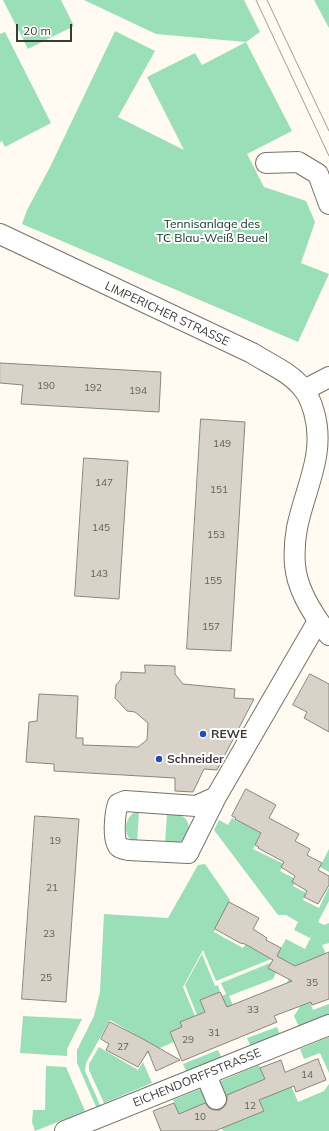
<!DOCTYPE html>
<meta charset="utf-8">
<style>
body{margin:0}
#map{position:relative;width:329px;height:1131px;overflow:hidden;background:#fffaf2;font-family:Mulish,sans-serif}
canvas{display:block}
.scale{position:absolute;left:16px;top:24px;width:56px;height:18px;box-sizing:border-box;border:2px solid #3b3935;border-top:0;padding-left:5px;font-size:12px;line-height:14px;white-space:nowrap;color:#3b3935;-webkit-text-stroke:3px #fff;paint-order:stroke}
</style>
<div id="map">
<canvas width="329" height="1131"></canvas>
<div class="scale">20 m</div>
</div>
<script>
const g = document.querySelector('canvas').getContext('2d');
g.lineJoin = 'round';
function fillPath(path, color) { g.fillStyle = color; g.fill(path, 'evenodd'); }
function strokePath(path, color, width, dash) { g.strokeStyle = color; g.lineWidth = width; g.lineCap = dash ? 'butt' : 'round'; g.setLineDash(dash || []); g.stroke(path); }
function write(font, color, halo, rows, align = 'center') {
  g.font = font + ' Mulish,sans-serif'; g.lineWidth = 4; g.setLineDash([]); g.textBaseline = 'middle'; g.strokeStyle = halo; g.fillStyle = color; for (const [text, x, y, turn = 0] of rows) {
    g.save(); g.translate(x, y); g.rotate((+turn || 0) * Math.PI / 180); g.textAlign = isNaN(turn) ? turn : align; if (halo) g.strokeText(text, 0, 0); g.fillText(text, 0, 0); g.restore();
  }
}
fillPath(new Path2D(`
 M3 0H61L74 26 28 49Z
 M84 0H244L260 32 246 42 292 131 247 154 264 187 306 201 315 222 301 263 329 274 298 342 22 224 27 210 50 167 115 31 155 51 118 117 184 150 147 77 195 53 202 65 246 42 156 34Z
 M314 0H329V28Z
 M5 32 51 123 5 147 2 141 0 142V34Z
 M136 812H139L137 842C136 842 131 840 131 839 122 833 126 815 136 812Z
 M167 814C171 814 178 814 182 816 194 823 189 840 177 843 174 844 169 843 165 844Z
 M232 818 261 832 253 849 284 864 280 871 297 880 293 886 306 893 303 900 319 908 329 887V901L318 922 324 925 329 923V943L322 945 326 954 292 1009 284 988 294 969 274 958 216 981 203 950 183 987 195 1016 180 1022 182 1027 170 1032 174 1042 146 1054 151 1044 110 1020 86 1063 85 1071 101 1107 97 1109 77 1063V1050L94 1016 100 992 104 914 168 918 198 865 205 864 230 900 214 932 243 948 246 944 259 952 277 955 286 939 305 949 312 935 310 938 294 930 298 922 286 915H278L214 830 219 820 228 825Z
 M329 849V872L320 867Z
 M202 954 215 986 218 985 220 992 200 1000 205 1012 197 1015 185 985Z
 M274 959 281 962 273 979 229 996 237 1015 227 1009 222 996 226 994 221 983 270 963Z
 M308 996 313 1010 329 1004V1015L299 1027 294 1016 306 997Z
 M23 1016 82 1019 67 1049V1056L20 1053Z
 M277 1027 280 1035 251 1047 247 1038Z
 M329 1037V1073L320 1053 304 1059 300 1049Z
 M99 1047 138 1070 143 1062 152 1083 104 1103 89 1070V1064Z
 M218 1050 222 1059 187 1073 183 1064Z
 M259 1065 265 1079 232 1093 243 1120 264 1111 259 1100 271 1095 268 1087 288 1079 298 1102 324 1091 329 1084V1131H223L219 1120 230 1115 216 1083Z
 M46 1066 66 1067 85 1111 35 1131 32 1122 33 1110H45Z
 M205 1087 211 1101 181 1113 188 1131H161L160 1128 181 1120 173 1100Z`), '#9adfb7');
const building = new Path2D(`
 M0 363 161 372 159 412 21 404 23 385 0 383Z
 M201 419 245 422 231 651 187 649Z
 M84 458 128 461 119 599 75 596Z
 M145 665 175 666V674L183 684 235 689 234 698 254 699 217 770 204 769 193 792 175 791V778L54 771V764L26 762 29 722 37 721 39 694 78 696 76 738H83V745L138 747 147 740 148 723 135 712 127 711 115 698 116 685 121 679V672L145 673Z
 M310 674 329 684V732L304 718 307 712 293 705Z
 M246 789 276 805 269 818 299 834 295 841 310 849 307 855 322 863 318 870 329 876V885L318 904 304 897 307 891 292 882 295 876 281 867 284 862 258 848 259 847 255 845 261 833 235 819 236 818 232 816Z
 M35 816 79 819 66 1002 22 999Z
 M229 902 259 918 253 929 267 938 266 940 281 948 277 956 295 966 329 952V999L312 1005 311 1002 274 1016 277 1022 182 1061 170 1032 182 1027 180 1022 205 1012 200 1000 220 992 227 1007 292 981 268 968 273 960 245 944 240 943 215 929Z
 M110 1022 143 1039 180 1060 156 1071 148 1051 138 1067 106 1050 109 1044 101 1039Z
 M318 1059 326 1080 296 1092 294 1086 259 1100 264 1111 215 1131H161L153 1111 174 1103 179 1114 205 1103 209 1108 214 1110H220L225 1106 227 1100V1095L265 1079 260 1068 281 1060 285 1072Z`);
fillPath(building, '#d8d2c8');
strokePath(building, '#8b857c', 1);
const minor = new Path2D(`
 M266 163 298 162 318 174 329 204
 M0 234 252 353C269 364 292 373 304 390 309 396 312 405 314 412 326 454 305 488 297 528 295 539 294 553 295 565 297 590 314 616 329 635
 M304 390 329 377
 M216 797 196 806 125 801 118 804C115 812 112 841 119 847 121 849 126 849 128 850L188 853 216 797 318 621
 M206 1075 216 1099
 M65 1131 329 1025`);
strokePath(minor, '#777269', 22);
strokePath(minor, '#fff', 20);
strokePath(new Path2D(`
 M256 0 329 156
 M267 0 329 131`), '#a19d97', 1);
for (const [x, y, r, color] of [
 [203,734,4,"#254cba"],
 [159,759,4,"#254cba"]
]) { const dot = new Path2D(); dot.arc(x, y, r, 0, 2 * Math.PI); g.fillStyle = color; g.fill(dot); strokePath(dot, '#fff', 1.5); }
write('10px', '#625f5a', null, [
 ["190",46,386],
 ["192",93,388],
 ["194",138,391],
 ["149",222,444],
 ["147",104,483],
 ["151",219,490],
 ["145",101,528],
 ["153",216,535],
 ["143",99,574],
 ["155",213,581],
 ["157",211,627],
 ["19",55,841],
 ["21",52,888],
 ["23",49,934],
 ["25",46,978],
 ["35",312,983],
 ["33",253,1010],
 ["31",214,1033],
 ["29",188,1040],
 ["27",123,1047],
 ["14",307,1075],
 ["12",250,1106],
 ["10",200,1117]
]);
write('12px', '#073520', '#fff', [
 ["Tennisanlage des",212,224],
 ["TC Blau-Weiß Beuel",212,238]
]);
write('12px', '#3b3935', '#fff', [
 ["LIMPERICHER STRASSE",167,314,25],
 ["EICHENDORFFSTRASSE",197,1078,-22]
]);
write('bold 12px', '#3b3935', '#fff', [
 ["REWE",211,734],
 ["Schneider",167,759]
], 'left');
</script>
